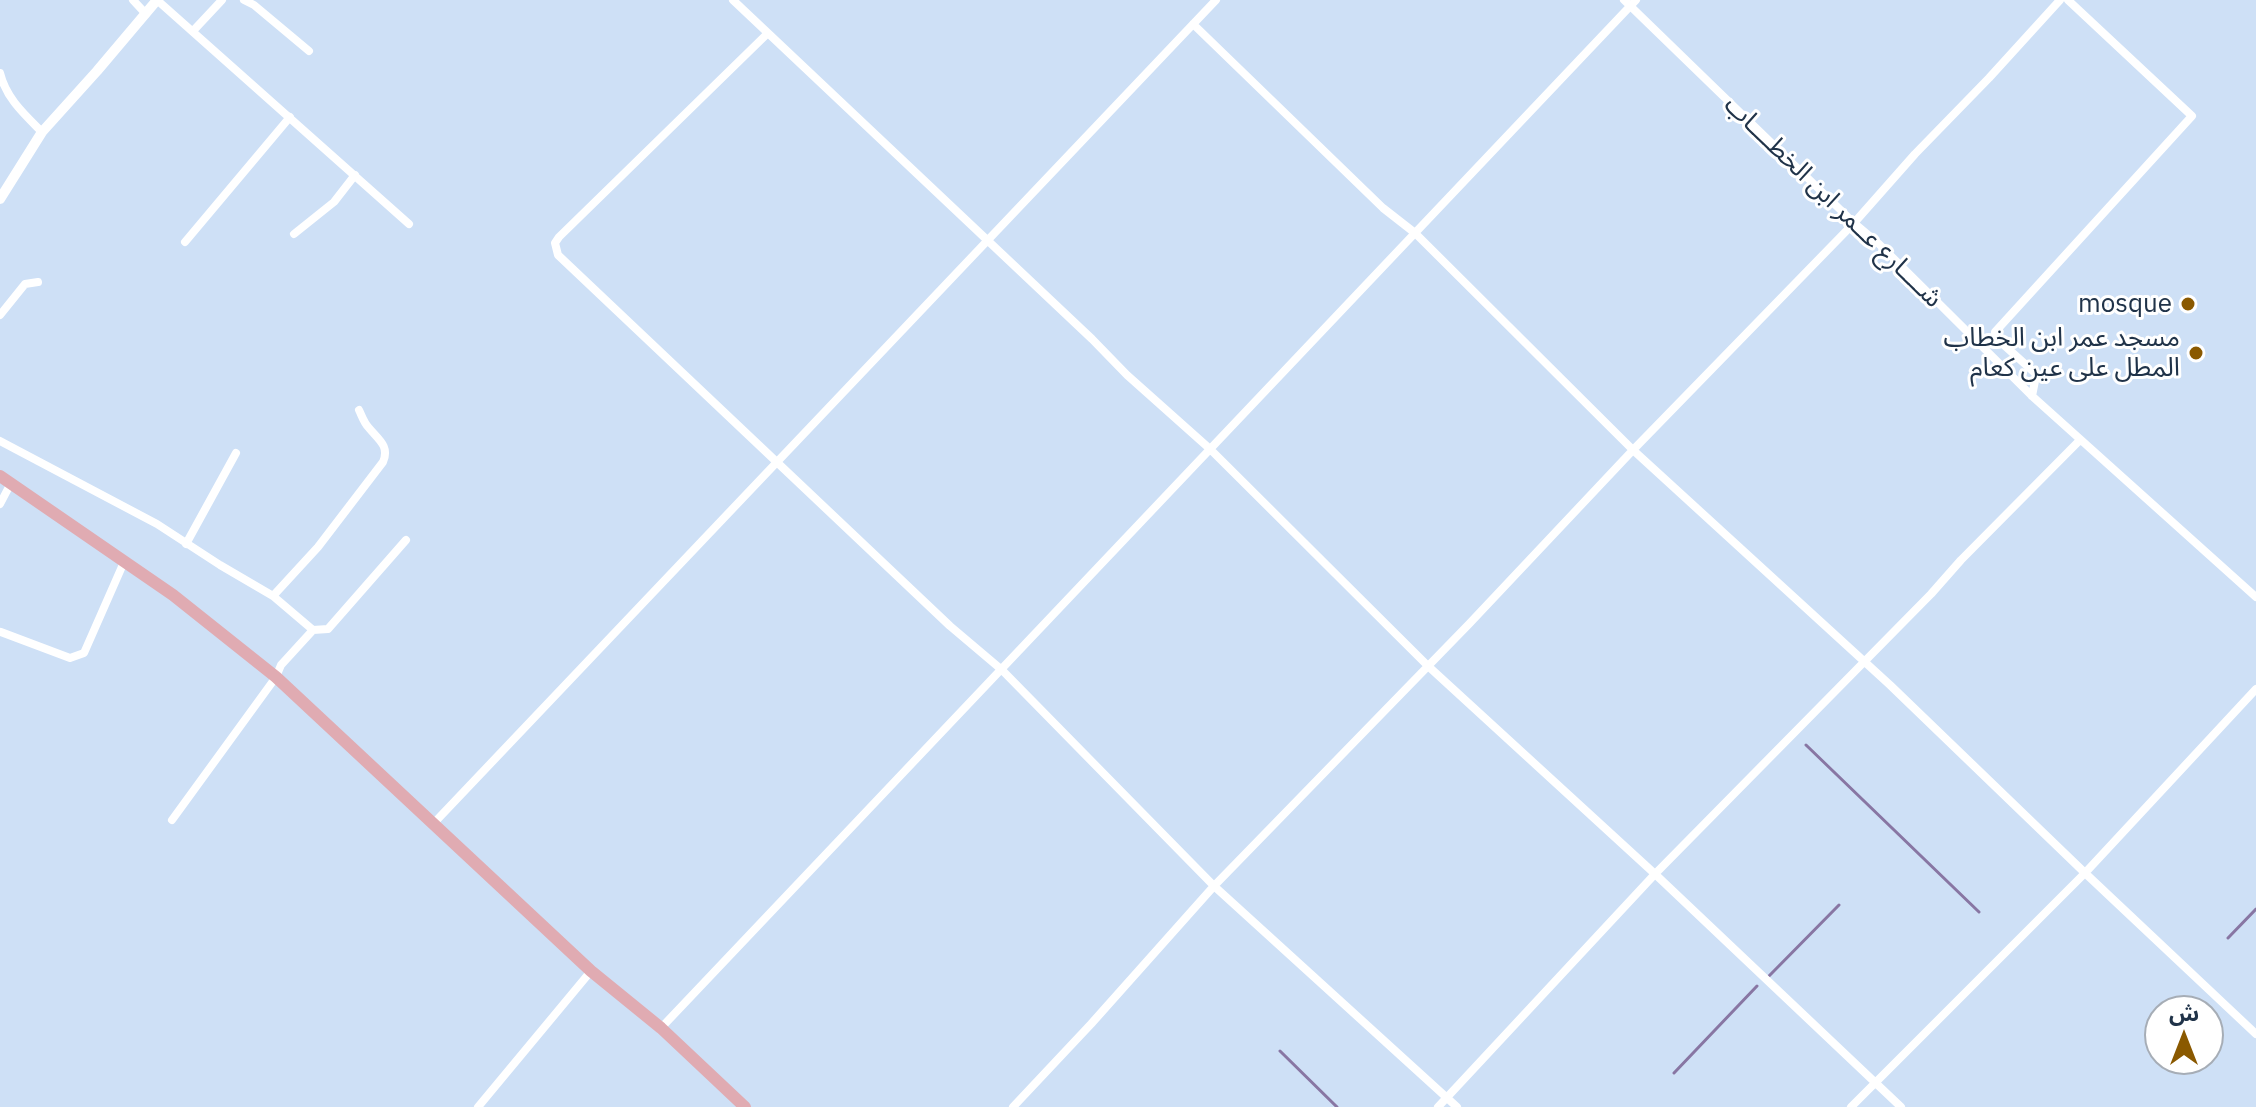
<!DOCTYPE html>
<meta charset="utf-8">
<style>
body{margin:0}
#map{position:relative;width:2256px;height:1107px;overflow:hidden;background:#cee0f6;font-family:"IBM Plex Sans","Noto Sans Arabic",sans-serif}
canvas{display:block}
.north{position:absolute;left:2144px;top:995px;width:80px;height:80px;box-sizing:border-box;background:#fff;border:2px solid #a6adb6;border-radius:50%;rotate:0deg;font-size:22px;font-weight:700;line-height:32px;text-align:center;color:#203349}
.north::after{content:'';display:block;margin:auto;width:28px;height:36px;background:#8a5900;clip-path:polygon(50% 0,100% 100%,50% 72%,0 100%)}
</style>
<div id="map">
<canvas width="2256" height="1107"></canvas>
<div class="north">ش</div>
</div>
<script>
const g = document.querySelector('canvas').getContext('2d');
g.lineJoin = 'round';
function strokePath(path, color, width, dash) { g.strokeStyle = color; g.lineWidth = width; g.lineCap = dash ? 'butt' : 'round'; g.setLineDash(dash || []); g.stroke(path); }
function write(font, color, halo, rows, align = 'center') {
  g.font = font + ' "IBM Plex Sans","Noto Sans Arabic",sans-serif'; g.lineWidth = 6; g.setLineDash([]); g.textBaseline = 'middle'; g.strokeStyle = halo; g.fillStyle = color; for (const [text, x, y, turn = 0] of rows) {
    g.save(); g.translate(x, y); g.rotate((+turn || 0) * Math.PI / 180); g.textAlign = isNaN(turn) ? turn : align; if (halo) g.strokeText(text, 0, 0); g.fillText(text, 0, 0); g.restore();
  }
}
strokePath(new Path2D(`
 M1806 745 1979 912
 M2228 938 2256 909
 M1769 976 1839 905
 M1280 1051 1337 1107
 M1674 1073 1757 986`), '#8876a3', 3);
strokePath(new Path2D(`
 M133 0 146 14
 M157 0 409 224
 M244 0 254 5 309 51
 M733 0 1092 339 1127 375 1210 449 1428 666 1655 874 1901 1107
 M1624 0 1854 223 1879 244 2032 396 2256 597
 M1193 24 1383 208 1415 233 1633 450 1890 685 2085 873 2256 1034
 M193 31 222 0
 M768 33 559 237 555 243 558 255 950 626 1002 670 1214 886 1457 1107
 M0 73C6 98 24 114 42 132
 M294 234 334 202 355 175
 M185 242 290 117
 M0 315 25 284 38 282
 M2032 396 2036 376 2035 373 1995 337V332L2192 116 2068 0
 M0 441 157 524 220 565 273 596 313 630 281 665 276 677 172 820
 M0 504 11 483
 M186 544 236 453
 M273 596 318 547 383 462C390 446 378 439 369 428 364 423 362 416 359 410
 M313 630 328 629 406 540
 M1 632 70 658 84 653 124 562
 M434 823 1216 0
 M661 1028 1636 0
 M478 1107 591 971
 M1013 1107 1091 1024 1214 886 1469 624 1633 450 1854 223 1915 154 1989 78 2060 0
 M1438 1107 1655 874 1931 594 1961 560 2080 440
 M1851 1107 2085 873 2256 689`), '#fff', 8);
strokePath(new Path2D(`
 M0 199 42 132 97 71 157 0`), '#fff', 10);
strokePath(new Path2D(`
 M0 476 173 595 276 677 591 971 661 1028 745 1107`), '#e0abb2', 12);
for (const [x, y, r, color] of [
 [2188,304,8,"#8a5900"],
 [2196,353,8,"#8a5900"]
]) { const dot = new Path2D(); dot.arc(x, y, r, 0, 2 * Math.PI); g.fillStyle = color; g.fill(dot); strokePath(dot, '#fff', 3); }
write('26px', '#203349', '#fff', [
 ["شــــارع عــمر ابن الخطــــاب",1833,202,44]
]);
write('26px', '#203349', '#fff', [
 ["mosque",2172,304],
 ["مسجد عمر ابن الخطاب",2180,338],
 ["المطل على عين كعام",2180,368]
], 'right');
</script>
